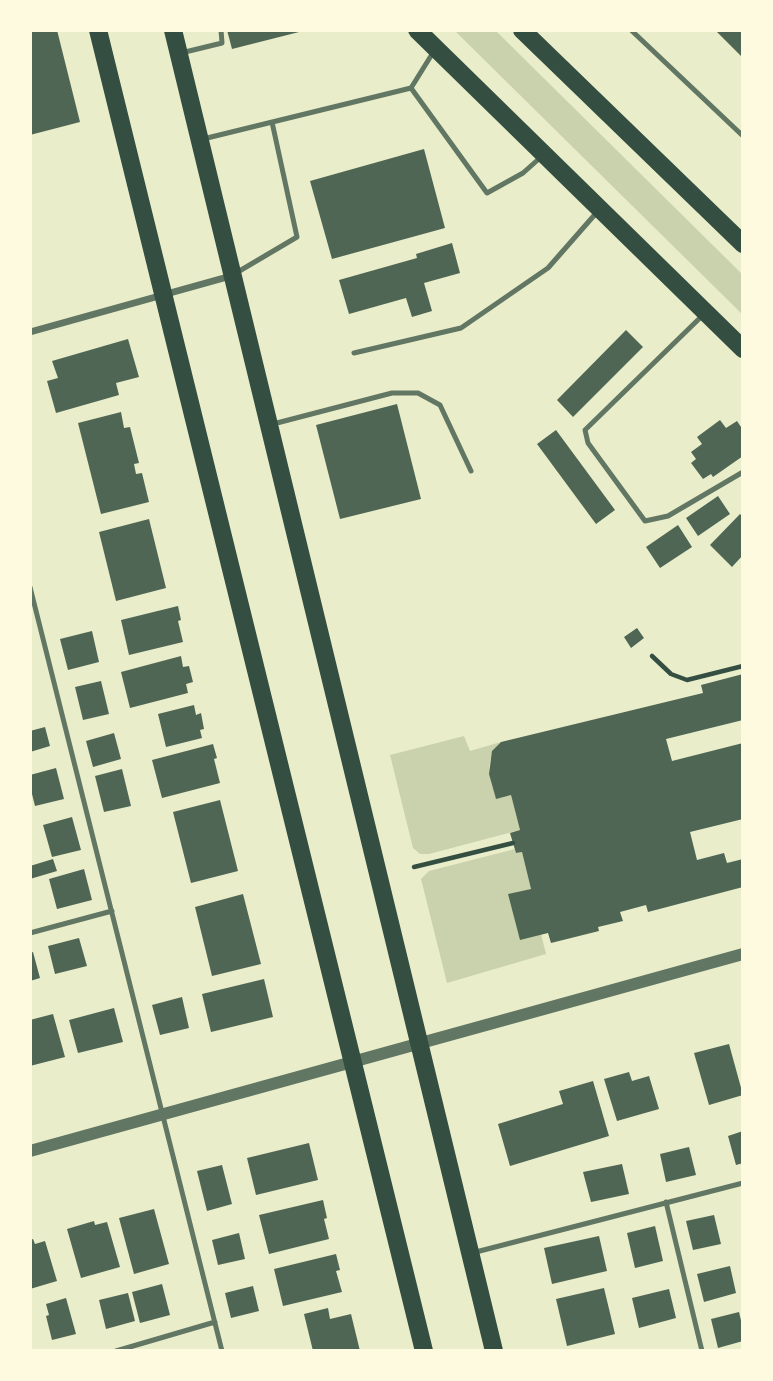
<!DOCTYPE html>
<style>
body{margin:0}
#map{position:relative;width:773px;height:1381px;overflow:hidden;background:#e9edc9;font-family:"Titillium Web",sans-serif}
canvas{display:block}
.frame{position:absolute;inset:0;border:32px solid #fefae0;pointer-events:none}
</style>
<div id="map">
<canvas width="773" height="1381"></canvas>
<div class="frame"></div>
</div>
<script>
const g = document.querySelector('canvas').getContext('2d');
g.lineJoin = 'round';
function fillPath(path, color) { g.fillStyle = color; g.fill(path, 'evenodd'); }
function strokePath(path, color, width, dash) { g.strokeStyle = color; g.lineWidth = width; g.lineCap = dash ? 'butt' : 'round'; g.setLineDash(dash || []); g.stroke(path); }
fillPath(new Path2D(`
 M454 30H495L743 275V315Z
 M464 736 470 751 501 742C483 761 490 776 496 798L511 795 520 830 429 854H420L413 848 390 755Z
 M515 849 516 853 522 852 531 889 509 894 541 934 546 954 447 983 421 879 429 871Z`), '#cad2ad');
fillPath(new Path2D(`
 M30 30H57L80 122 30 135Z
 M227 30H303V31L232 49Z
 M718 30H743V58L716 31Z
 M424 149 445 228 332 259 310 181Z
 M452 243 460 273 424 283 432 311 412 317 406 298 349 314 339 280 417 258 416 254Z
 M626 330 643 347 573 417 557 400Z
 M128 339 139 377 116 383 119 395 56 413 47 381 58 378 52 361Z
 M397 404 421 499 340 519 316 425Z
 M121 412 124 428 130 427 139 463 134 464 136 474 142 473 149 502 101 514 78 423Z
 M720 420 726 428 737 421 743 430V456L713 477 711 474 703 479 691 463 696 459 691 452 702 444 697 437Z
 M556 430 615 510 596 524 537 444Z
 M718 496 730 514 698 536 686 518Z
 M740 514 743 517V555L732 567 710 545Z
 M149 519 166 588 116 601 99 532Z
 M678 525 692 547 660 568 646 547Z
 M178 606 181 620 178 621 183 642 129 655 121 620Z
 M637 628 644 638 631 648 624 637Z
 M92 631 99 662 68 670 60 639Z
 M181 656 183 667 189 666 193 682 186 684 188 693 130 708 121 672Z
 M743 674V720L666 739 672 761 743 743V819L690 832 697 860 724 853 727 863 743 859V887L648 912 646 905 620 912 623 921 598 927 599 931 551 943 548 933 520 940 508 894 531 889 522 852 516 853 510 833 520 830 511 795 496 799 489 774 492 751 501 742 703 693 701 685Z
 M101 681 109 714 83 720 75 687Z
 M194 705 196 715 201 713 204 729 200 730 202 738 166 747 158 714Z
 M45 727 50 746 30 752V731Z
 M114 733 121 759 93 767 86 741Z
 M213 744 217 758 214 759 220 783 162 798 152 760Z
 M56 768 64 799 35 806 30 786V775Z
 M122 769 131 806 104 812 95 776Z
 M220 800 238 871 191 883 173 812Z
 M72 817 81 850 52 857 43 825Z
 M53 859 57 871 30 879V866Z
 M84 869 92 900 57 909 49 879Z
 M243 894 261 964 212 976 195 907Z
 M79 938 87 966 55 974 48 946Z
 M33 952 40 978 30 981V953Z
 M264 979 273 1017 211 1032 202 994Z
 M182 997 189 1028 160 1035 152 1005Z
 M114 1008 123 1042 78 1053 69 1020Z
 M53 1014 65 1057 30 1066V1020Z
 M729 1044 743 1095 709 1105 694 1053Z
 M629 1072 632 1081 649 1076 659 1109 617 1121 604 1079Z
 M593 1081 609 1136 510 1166 498 1124 563 1104 559 1091Z
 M743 1131V1163L736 1165 728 1136Z
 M309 1143 318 1180 256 1195 247 1158Z
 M689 1147 696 1175 666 1182 660 1154Z
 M622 1164 629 1194 591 1202 583 1172Z
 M222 1165 232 1204 207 1211 197 1171Z
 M323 1200 327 1218 324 1219 329 1239 269 1254 259 1215Z
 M154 1209 169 1264 134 1274 119 1218Z
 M714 1215 721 1244 693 1250 686 1221Z
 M94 1221 95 1225 107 1222 120 1267 81 1278 67 1229Z
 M655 1226 663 1261 635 1268 627 1233Z
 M239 1233 245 1259 218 1265 212 1240Z
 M599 1236 607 1271 552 1284 544 1248Z
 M33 1239 35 1244 45 1241 57 1281 30 1289V1240Z
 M336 1254 340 1270 336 1271 342 1292 283 1306 274 1269Z
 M730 1266 736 1293 704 1302 697 1274Z
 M162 1284 170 1315 140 1323 132 1292Z
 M253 1286 259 1311 231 1318 225 1293Z
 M604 1288 615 1334 567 1346 556 1299Z
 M669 1289 676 1318 639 1328 632 1298Z
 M128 1293 135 1321 106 1329 99 1300Z
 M66 1298 76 1334 52 1340 46 1316 49 1315 46 1304Z
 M328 1308 330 1319 351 1314 360 1351H313L304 1314Z
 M739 1312 743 1329V1341L718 1348 711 1319Z`), '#4f6655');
strokePath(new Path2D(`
 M652 656 671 674 687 680 743 666
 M414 867 513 843`), '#344e41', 4.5);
strokePath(new Path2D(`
 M631 30 743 136
 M434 51 411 88 487 193 523 173 541 157
 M181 53 222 43 221 30
 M203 139 411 88
 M236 273 297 237 272 122
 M704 314 585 430 588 443 645 521 668 516 743 472
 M354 353 461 328 548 268 598 211
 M273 424 392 393H418L440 405 471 471
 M30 587 222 1351
 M30 933 112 911
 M666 1202 702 1351
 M472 1253 743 1183
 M116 1351 215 1322`), '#617663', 5);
strokePath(new Path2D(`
 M30 332 231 276`), '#617663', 7);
strokePath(new Path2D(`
 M30 1151 743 954`), '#617663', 12);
strokePath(new Path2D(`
 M98 30 424 1351
 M173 30 494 1351
 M417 30 743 349
 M522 30 743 244`), '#344e41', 18);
</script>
